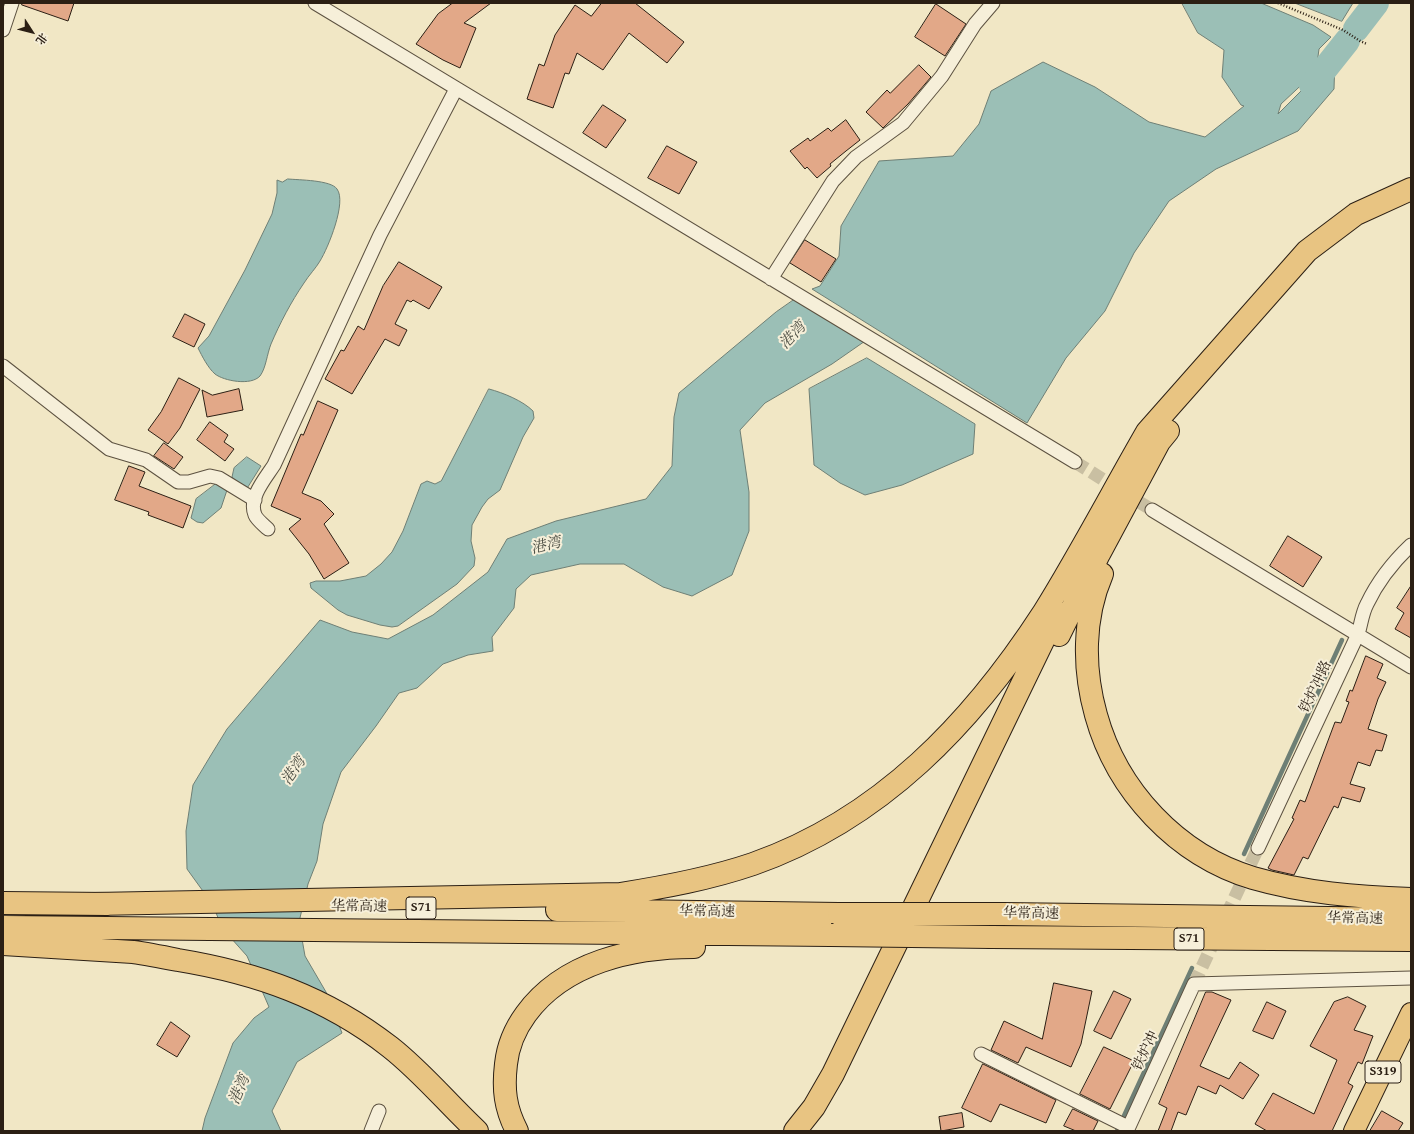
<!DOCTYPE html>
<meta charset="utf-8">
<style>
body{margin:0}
#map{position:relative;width:1414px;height:1134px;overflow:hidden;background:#f1e7c5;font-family:"Gentium Book Plus","Noto Serif SC",serif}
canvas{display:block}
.frame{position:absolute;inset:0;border:4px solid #2b1f14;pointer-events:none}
.north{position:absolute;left:12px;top:12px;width:40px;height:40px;-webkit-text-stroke:3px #f6efd9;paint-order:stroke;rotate:126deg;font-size:11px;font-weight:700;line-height:16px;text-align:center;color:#2b1f14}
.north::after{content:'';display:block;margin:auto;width:14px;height:18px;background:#2b1f14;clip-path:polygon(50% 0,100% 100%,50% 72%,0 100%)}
</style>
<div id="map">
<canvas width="1414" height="1134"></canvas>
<div class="frame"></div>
<div class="north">北</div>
</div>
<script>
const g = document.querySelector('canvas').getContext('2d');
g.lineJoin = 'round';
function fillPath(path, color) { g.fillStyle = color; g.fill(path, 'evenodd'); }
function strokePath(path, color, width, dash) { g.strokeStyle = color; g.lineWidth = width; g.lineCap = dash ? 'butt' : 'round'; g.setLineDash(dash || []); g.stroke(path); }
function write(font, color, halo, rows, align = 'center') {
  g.font = font + ' "Gentium Book Plus","Noto Serif SC",serif'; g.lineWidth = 4; g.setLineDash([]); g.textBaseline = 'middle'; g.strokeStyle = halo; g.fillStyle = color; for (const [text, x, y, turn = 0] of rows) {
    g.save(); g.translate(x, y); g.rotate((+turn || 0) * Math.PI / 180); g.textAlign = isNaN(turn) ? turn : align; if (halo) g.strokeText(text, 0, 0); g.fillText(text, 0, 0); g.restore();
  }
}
const water = new Path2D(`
 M1182 3H1261L1313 25 1331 37 1319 49 1317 64 1311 76 1281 104 1278 114 1335 57 1334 89 1298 131 1216 169 1169 201 1134 253 1105 311 1066 358 1027 423 812 289 820 286 839 256 841 226 879 161 953 156 979 124 991 91 1043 62 1095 87 1149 122 1205 137 1244 106 1241 105 1222 77 1224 50 1198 33Z
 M1295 3H1353L1342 21Z
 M288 179C299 180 331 180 337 189 347 202 328 248 320 261 316 268 309 275 304 283 291 302 280 323 271 344 267 354 266 368 260 376 251 386 224 381 215 374 208 368 202 356 198 348L209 336 245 270 272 214 277 193V180L282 182Z
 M798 297 868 339 832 364 765 403 740 430 749 492V531L732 575 692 596 663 587 624 564H580L531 575 516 589 514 608 492 637 493 651 468 655 443 664 417 688 399 693 376 726 341 772 323 824 317 861 308 884 299 922 305 956 326 992 342 1033 297 1062 272 1111 281 1131H202L205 1118 233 1043 254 1018 269 1007 247 956 222 928 213 905 187 869 186 831 193 785 211 755 227 729 320 620 352 632 388 639 433 615 488 572 507 539 556 521 646 499 672 466 674 417 679 393 776 312Z
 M867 358 975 424 973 454 902 485 865 495 840 483 814 465 809 389Z
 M489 389C504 393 523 401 533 411L534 418 523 437 500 490 488 499 482 507 472 525 471 541 475 558 474 566 457 584 398 626 392 627 380 625 347 615 338 610 311 588 310 583 316 581H340L366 576 381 564 392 552 403 531 421 484 427 481 435 484 441 481Z
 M247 457 261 466 246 490 232 477 234 468Z
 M221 480 227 490 221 508 203 523 197 522 191 518 196 499Z`);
fillPath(water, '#9bbfb6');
strokePath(water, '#6e7f75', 1);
strokePath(new Path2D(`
 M1244 854 1342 640
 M1117 1131 1192 968`), '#6e7f75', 4.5);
strokePath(new Path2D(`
 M1356 29 1376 3
 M1312 85 1347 41`), '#9bbfb6', 26);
const building = new Path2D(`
 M22 3H74L68 21 22 5Z
 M453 3H491L464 23 476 28 460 68 443 60 416 44 438 14Z
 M602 3H635L684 42 667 63 629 33 603 70 577 53 569 74 565 73 553 108 527 99 539 64 544 66 555 35 575 5 591 16Z
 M936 4 966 24 945 56 915 37Z
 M919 65 931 77 908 104 883 128 866 112 887 90 890 93Z
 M603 105 626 120 606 148 583 133Z
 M846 120 860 140 846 151 830 164 831 166 817 178 807 167 805 169 790 151 808 138 810 141 828 128 831 131Z
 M667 146 697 162 679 194 648 178Z
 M805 240 836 259 821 282 790 263Z
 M399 262 442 287 429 309 413 300 411 302 407 300 395 324 407 330 399 346 385 339 352 394 325 379 341 350 344 351 358 326 364 330 383 286Z
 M185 314 205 324 194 347 173 337Z
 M179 378 200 389 180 428 168 444 148 430 161 412Z
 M239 389 243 410 207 417 202 390 212 395Z
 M318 401 338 410 302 493 321 501 334 514 324 524 349 563 324 579 309 554 289 529 301 519 271 506 301 434 303 435Z
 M210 422 228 435 224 442 234 449 225 461 197 440Z
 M164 443 183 457 174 469 154 456Z
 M129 466 145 472 139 486 191 506 183 528 148 515 149 512 115 500Z
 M1288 536 1322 557 1303 587 1270 566Z
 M1411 586V638L1395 629 1404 613 1397 608Z
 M1366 656 1383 664 1377 678 1386 682 1378 699 1368 729 1387 735 1382 751 1376 750 1370 766 1358 762 1350 784 1365 788 1360 802 1342 797 1338 808 1334 806 1308 859 1303 857 1294 875 1272 870 1268 868 1294 819 1292 818 1300 800 1305 802 1335 722 1341 723 1349 702 1346 701 1350 690 1352 691Z
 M1054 983 1092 991 1081 1044 1071 1067 1026 1047 1018 1063 991 1050 1004 1021 1042 1039Z
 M1114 991 1131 999 1111 1039 1094 1031Z
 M1206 992H1212L1231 1000 1200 1066 1229 1079 1240 1062 1259 1075 1243 1099 1220 1085 1216 1094 1198 1086 1186 1115 1178 1112 1171 1131H1158L1167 1108 1159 1104Z
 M1348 997 1366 1006 1354 1030 1373 1036 1362 1064 1358 1062 1348 1083 1353 1086 1332 1131H1267L1255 1124 1273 1093 1314 1114 1337 1060 1310 1046 1334 1002Z
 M1267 1002 1286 1011 1273 1039 1253 1031Z
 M171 1022 190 1036 177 1057 157 1045Z
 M1104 1047 1134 1061 1110 1109 1080 1094Z
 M983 1064 1056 1100 1046 1123 1000 1104 991 1122 962 1108Z
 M1073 1109 1098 1121 1093 1131H1076L1064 1126Z
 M1382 1111 1403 1123 1398 1131H1370Z
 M962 1113 964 1127 941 1131 939 1117Z`);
fillPath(building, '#e2a888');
strokePath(building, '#2b1f14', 1);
strokePath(new Path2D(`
 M1075 462 1152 510
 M1194 984 1258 848`), '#c9bfa2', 13, [13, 6]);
const street = new Path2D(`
 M315 3 1075 462
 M3 30 12 3
 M771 279 833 181 856 157 903 123 942 76 975 24 993 3
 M3 366 109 449 146 460 178 482H189L210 476 219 478 255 500
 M1152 510 1411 667
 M268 529C264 525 257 520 255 515 248 498 265 479 274 465L380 235 456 89
 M1258 848 1358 634C1361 625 1362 613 1367 604 1377 583 1393 562 1411 545
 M981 1054 1128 1127
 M371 1131 379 1111
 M1127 1131 1194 984 1411 978`);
const primary = new Path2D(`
 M1354 1131 1411 1013`);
const highway = new Path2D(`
 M1141 444 1147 432 1307 251 1356 214 1411 189
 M1102 574C1083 618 1083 669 1096 715 1117 791 1177 855 1253 878 1305 893 1357 897 1411 899
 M1059 635 1099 554 1159 442 1168 431
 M3 903 108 904
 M95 904 620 894C665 887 709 879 753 864 881 819 972 723 1044 612 1080 554 1113 491 1147 432
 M557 910 839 914
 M1003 914 1411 919
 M3 927 831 935
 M991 937 1411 940
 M3 944C46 947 90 949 133 952 148 954 163 957 178 960 257 973 326 997 390 1047 422 1072 448 1104 477 1131
 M517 1131C505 1108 503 1089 506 1064 508 1045 515 1029 526 1014 564 962 633 947 694 947
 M795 1131 814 1107 833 1074 1057 612`);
strokePath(street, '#5c5140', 15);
strokePath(primary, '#2b1f14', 22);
strokePath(highway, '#2b1f14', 24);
strokePath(new Path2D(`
 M1278 3 1343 30 1360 41 1367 44`), '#2b1f14', 2.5, [1, 2]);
strokePath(street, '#f6efd9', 13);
strokePath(primary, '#e8c482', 20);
strokePath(highway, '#e8c482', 22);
const highwayBridge = new Path2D(`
 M839 914H1003
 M831 935 991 937`);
strokePath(highwayBridge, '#2b1f14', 24, []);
strokePath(highwayBridge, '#e8c482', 22);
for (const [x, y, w] of [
 [421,908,30],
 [1189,939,30],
 [1383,1072,36]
]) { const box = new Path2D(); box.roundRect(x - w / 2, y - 11, w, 22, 3); g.fillStyle = '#f6efd9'; g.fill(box); strokePath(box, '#2b1f14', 1); }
write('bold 13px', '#2b1f14', null, [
 ["S71",421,908],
 ["S71",1189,939],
 ["S319",1383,1072]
]);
write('14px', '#2b1f14', '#f6efd9', [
 ["铁炉冲路",1316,687,-65],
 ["华常高速",359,907,1],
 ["华常高速",707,912,1],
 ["华常高速",1031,914,1],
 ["华常高速",1355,919,1],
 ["铁炉冲",1146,1051,-65]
]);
write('italic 15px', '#4d4f45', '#f6efd9', [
 ["港湾",793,336,-46],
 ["港湾",546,546,-14],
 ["港湾",294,771,-55],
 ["港湾",240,1090,-67]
]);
</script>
